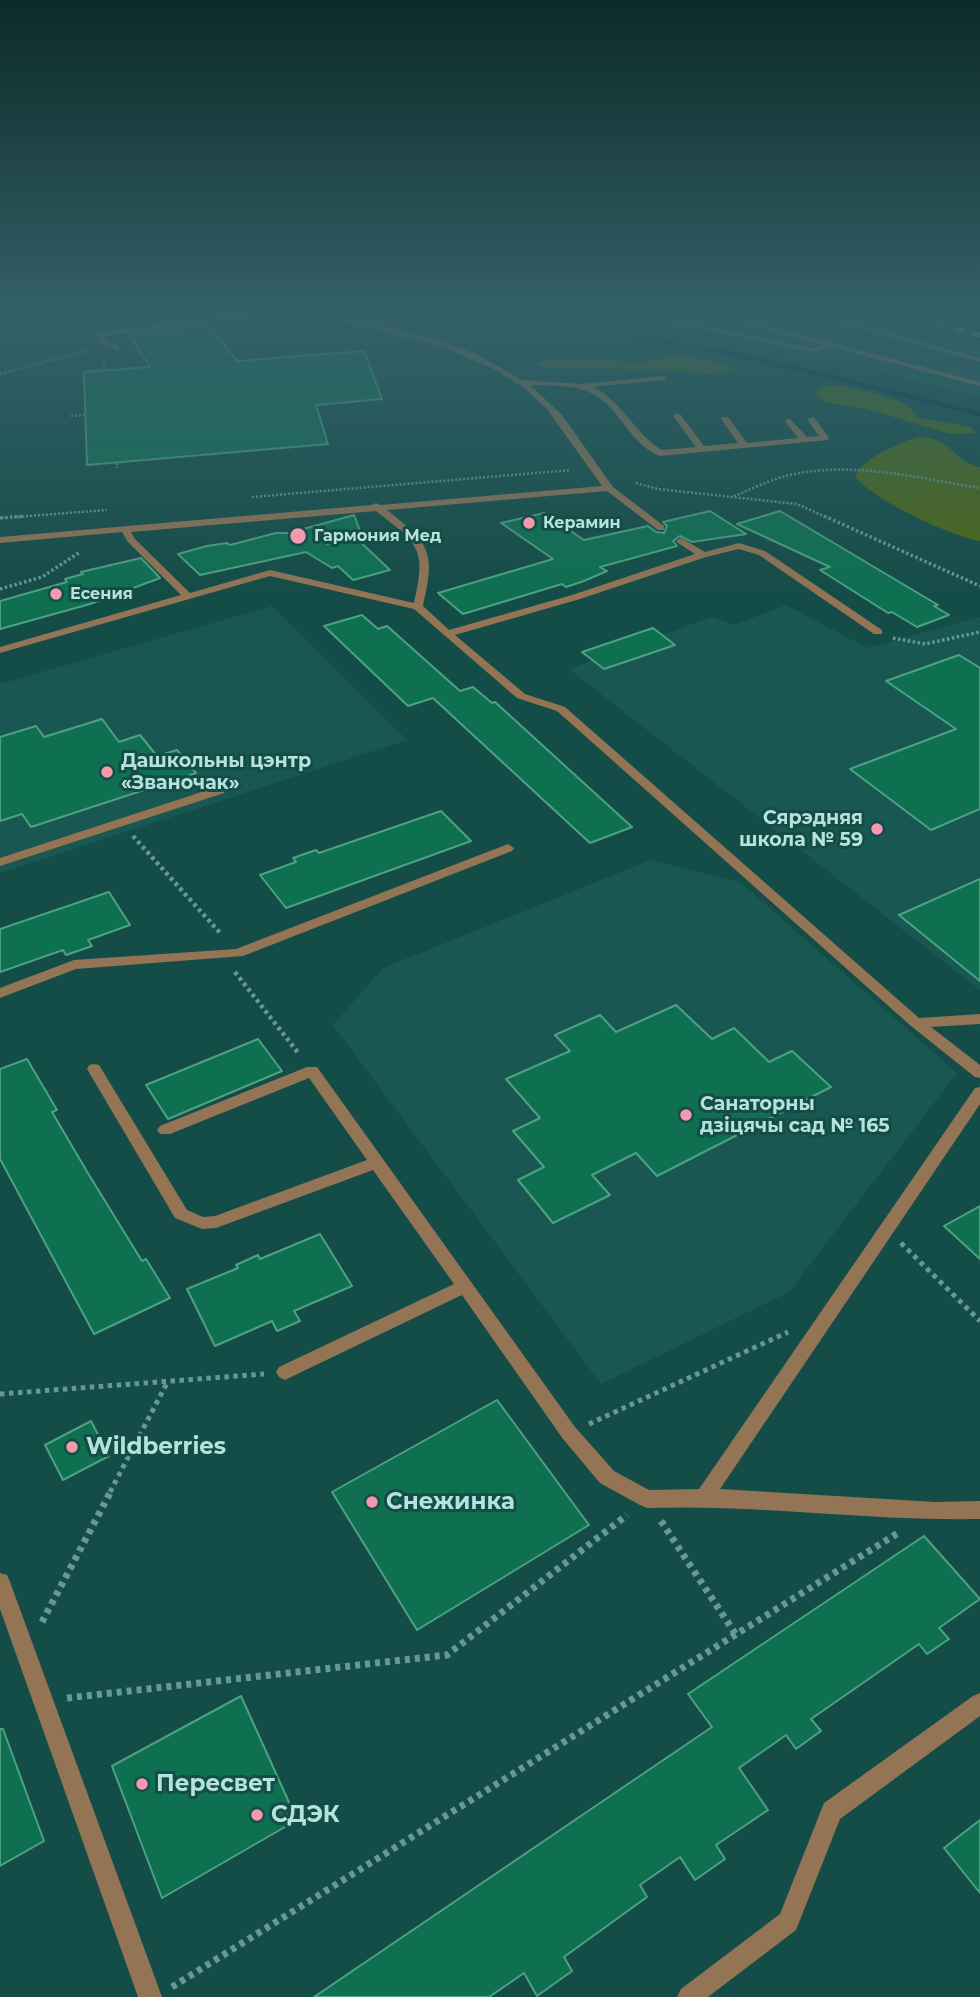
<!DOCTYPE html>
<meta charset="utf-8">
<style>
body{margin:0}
canvas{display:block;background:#144c47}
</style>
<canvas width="980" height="1997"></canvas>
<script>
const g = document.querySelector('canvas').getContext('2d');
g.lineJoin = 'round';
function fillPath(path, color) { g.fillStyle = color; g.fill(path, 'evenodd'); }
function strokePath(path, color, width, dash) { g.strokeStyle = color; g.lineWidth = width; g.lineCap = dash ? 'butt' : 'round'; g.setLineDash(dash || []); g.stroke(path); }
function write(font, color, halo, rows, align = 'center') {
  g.font = font + ' Montserrat,sans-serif'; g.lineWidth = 6; g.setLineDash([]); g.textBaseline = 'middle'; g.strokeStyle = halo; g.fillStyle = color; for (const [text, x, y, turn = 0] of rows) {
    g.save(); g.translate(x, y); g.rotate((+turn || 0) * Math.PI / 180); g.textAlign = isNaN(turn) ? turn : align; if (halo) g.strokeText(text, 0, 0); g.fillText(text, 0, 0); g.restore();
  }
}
fillPath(new Path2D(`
 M598 316H867L980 345V397L830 359 803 362Z
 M786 605 867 648 980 617V990L569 669 712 617 734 625Z
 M272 606 407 740 0 873V684Z
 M651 860 740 882 957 1073 789 1292 601 1384 333 1025 383 968Z`), '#195852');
fillPath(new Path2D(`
 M674 355 726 363 737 370 717 375 657 369 547 368 536 363 550 359 645 362Z
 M825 386H844L893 399 908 405 919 418 971 427 975 433 950 434 864 408 828 403 815 397 818 389Z
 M920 437C954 439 951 461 980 467V541C948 535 876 501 855 477 859 460 903 440 920 437Z`), '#4e6813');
strokePath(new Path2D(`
 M604 331 753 358 980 414`), '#122d43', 5);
const building = new Path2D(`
 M209 324 237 361 364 351 382 399 316 405 328 444 87 465 84 372 150 367 129 335Z
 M710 511 746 534 692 542 680 536 673 541 677 546 600 567 607 571 584 581 566 587 562 584 463 614 438 593 553 559 501 523 544 513 584 540 648 526 656 532 664 533 667 526 663 522Z
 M780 511 938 605 934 606 949 615 917 627 892 612 888 613 820 570 830 567 737 524Z
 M354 515 360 531 327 544 355 537 390 570 353 580 338 566 332 568 306 552 200 575 178 554 207 546 227 543 230 545 276 533H289Z
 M141 558 160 578 90 604 0 629V601L67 582 65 579 83 574 81 572Z
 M362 615 378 629 387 626 460 691 473 687 492 703 495 702 632 827 590 843 433 698 408 706 324 626Z
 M653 628 675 645 604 669 582 652Z
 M959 655 980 668V809L931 830 850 769 956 729 886 681Z
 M102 719 119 742 140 735 157 756 177 750 196 773 31 827 22 814 0 821V737L36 726 44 737Z
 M441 811 471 841 286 908 260 875 296 862 293 858 316 850 319 853Z
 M980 879V981L899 915Z
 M109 892 130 925 88 940 92 946 66 955 63 950 0 972V929Z
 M676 1005 712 1039 734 1028 769 1062 792 1051 831 1087 657 1176 636 1153 592 1175 610 1195 553 1223 518 1180 544 1167 513 1131 540 1118 506 1079 570 1051 555 1035 600 1015 616 1032Z
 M258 1039 282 1071 168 1119 146 1085Z
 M27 1059 57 1110 52 1112 89 1175 142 1261 146 1259 170 1298 94 1334 0 1159V1069Z
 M980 1206V1259L944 1226Z
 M320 1234 352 1286 294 1311 300 1321 277 1331 272 1321 215 1346 187 1289 238 1268 236 1265 258 1255 260 1259Z
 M497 1400 589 1525 417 1630 332 1492Z
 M91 1421 109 1456 63 1480 45 1445Z
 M924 1536 980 1599 939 1628 949 1639 927 1654 919 1644 811 1719 821 1731 796 1749 786 1735 739 1768 768 1810 716 1845 725 1859 695 1880 680 1857 640 1885 647 1897 564 1957 572 1971 537 1996 524 1973 489 1997H314L712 1727 688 1694Z
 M241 1696 297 1820 162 1898 112 1766Z
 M0 1729H3L44 1841 0 1866Z
 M980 1820V1893L944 1848Z`);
fillPath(building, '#0e6f51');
strokePath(building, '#4ea181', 2);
strokePath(new Path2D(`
 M59 316 92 320
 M26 322 82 341
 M0 333 41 316
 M104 363V371
 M0 374 87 351
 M71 416 85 415
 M117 463V468
 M636 483 658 489 797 504 828 518
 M734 496C752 489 771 479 790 475 852 461 919 478 980 488
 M252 497 571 470
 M2 518 107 510`), '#669993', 2.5, [2, 2]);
strokePath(new Path2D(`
 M824 516 980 586
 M0 518 25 516
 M0 589 42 577 80 552
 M893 638 925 644 980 632`), '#669993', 3.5, [2.5, 2.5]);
strokePath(new Path2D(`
 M133 836 221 934
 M235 972 299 1054`), '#669993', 4.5, [3.5, 3.5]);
strokePath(new Path2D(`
 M901 1243 980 1321
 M0 1394 264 1374
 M589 1424 788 1332
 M110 1492 168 1381`), '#669993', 5, [4.5, 4.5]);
strokePath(new Path2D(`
 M661 1521 736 1635
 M42 1622 111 1491
 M67 1698 447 1655 627 1515
 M172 1987 898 1533`), '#669993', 7, [5, 5]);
fillPath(new Path2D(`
 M217 316H256L251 322 217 320 104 336 105 341 119 346V350H116L97 342 96 334 100 332Z
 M317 316H331L382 325 446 343 476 354 522 380 581 384 665 376V380H662L592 387C622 399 634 434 662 450L696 447 673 416 677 413 680 414 704 446 738 443 721 419 722 417H728L747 443 798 438 785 421 789 418 807 437 819 436 807 419 814 417 829 438 828 440 660 456C629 444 620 407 591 393 573 384 549 386 530 385L562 415 613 487 664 526V530H658L607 491 387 510C430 544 436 551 423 606L449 630 572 595 695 554 678 543 676 541 681 538 705 552 739 543 765 551 882 630V634H874L759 555 739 549 706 557 580 599 455 635 525 694 565 707 919 1018 980 1014V1024L931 1027 980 1065V1078L975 1077 911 1026 557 711 517 698 414 609 270 576 0 653V647L181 595 128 542 122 532 0 543V537L372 505 376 503 380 505 602 486 547 409 524 388 498 371 441 346ZM376 511C418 544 427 548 414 603L270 570 190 593 135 539 131 532Z
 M641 316H654L811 348 822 345 719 316H730L980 382V386L831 347 811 352Z
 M816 316H827L980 358V362Z
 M220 786 224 787 226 790 224 793 0 866V858Z
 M508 844 514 848 512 851 243 956 76 969 0 998V988L74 960 236 949Z
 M94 1064 99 1065 187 1210 203 1217 215 1216 367 1160 309 1078 170 1134H160L157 1130 160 1126 307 1067H317L575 1427 614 1471 649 1490 699 1489 975 1088 980 1087V1104L720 1489 935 1502 980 1501V1519C869 1521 758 1504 647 1508L640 1505 600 1483 563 1439 462 1295 291 1377 285 1380 279 1377 276 1372 279 1367 454 1284 373 1170 216 1228 202 1229 175 1218 87 1069 89 1065Z
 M0 1573 7 1575 10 1582 162 1997H138L0 1609Z
 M980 1693V1716L840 1819 796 1930 708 1997H677L681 1989 780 1914 824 1803 973 1696Z`), '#937455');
const rail = new Path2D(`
 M906 316 980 335`);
strokePath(rail, '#88b9b3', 5);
strokePath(rail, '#144c47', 3.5, [10]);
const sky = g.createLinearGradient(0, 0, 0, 595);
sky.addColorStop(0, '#0b2a27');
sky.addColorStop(0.53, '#346169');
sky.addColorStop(1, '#34616900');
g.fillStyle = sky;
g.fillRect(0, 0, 980, 595);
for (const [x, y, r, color] of [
 [529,523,7,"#f29aad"],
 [298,536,9,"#f29aad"],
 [56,594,7,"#f29aad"],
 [107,772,7,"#f29aad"],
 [877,829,7,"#f29aad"],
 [686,1115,7,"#f29aad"],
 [72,1447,7,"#f29aad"],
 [372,1502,7,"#f29aad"],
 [142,1784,7,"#f29aad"],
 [257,1815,7,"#f29aad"]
]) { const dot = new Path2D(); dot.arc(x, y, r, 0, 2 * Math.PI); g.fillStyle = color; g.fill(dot); strokePath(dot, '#144c47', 2.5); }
write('bold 16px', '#b5e3dc', '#144c47', [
 ["Керамин",543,523],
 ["Гармония Мед",314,536],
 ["Есения",70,594]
], 'left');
write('bold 19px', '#b5e3dc', '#144c47', [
 ["Дашкольны цэнтр",121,761],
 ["«Званочак»",121,783],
 ["Сярэдняя",863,818,"right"],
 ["школа № 59",863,840,"right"],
 ["Санаторны",700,1104],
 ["дзіцячы сад № 165",700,1126]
], 'left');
write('bold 23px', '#b5e3dc', '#144c47', [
 ["Wildberries",86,1447],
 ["Снежинка",386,1502],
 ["Пересвет",156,1784],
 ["СДЭК",271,1815]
], 'left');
</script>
